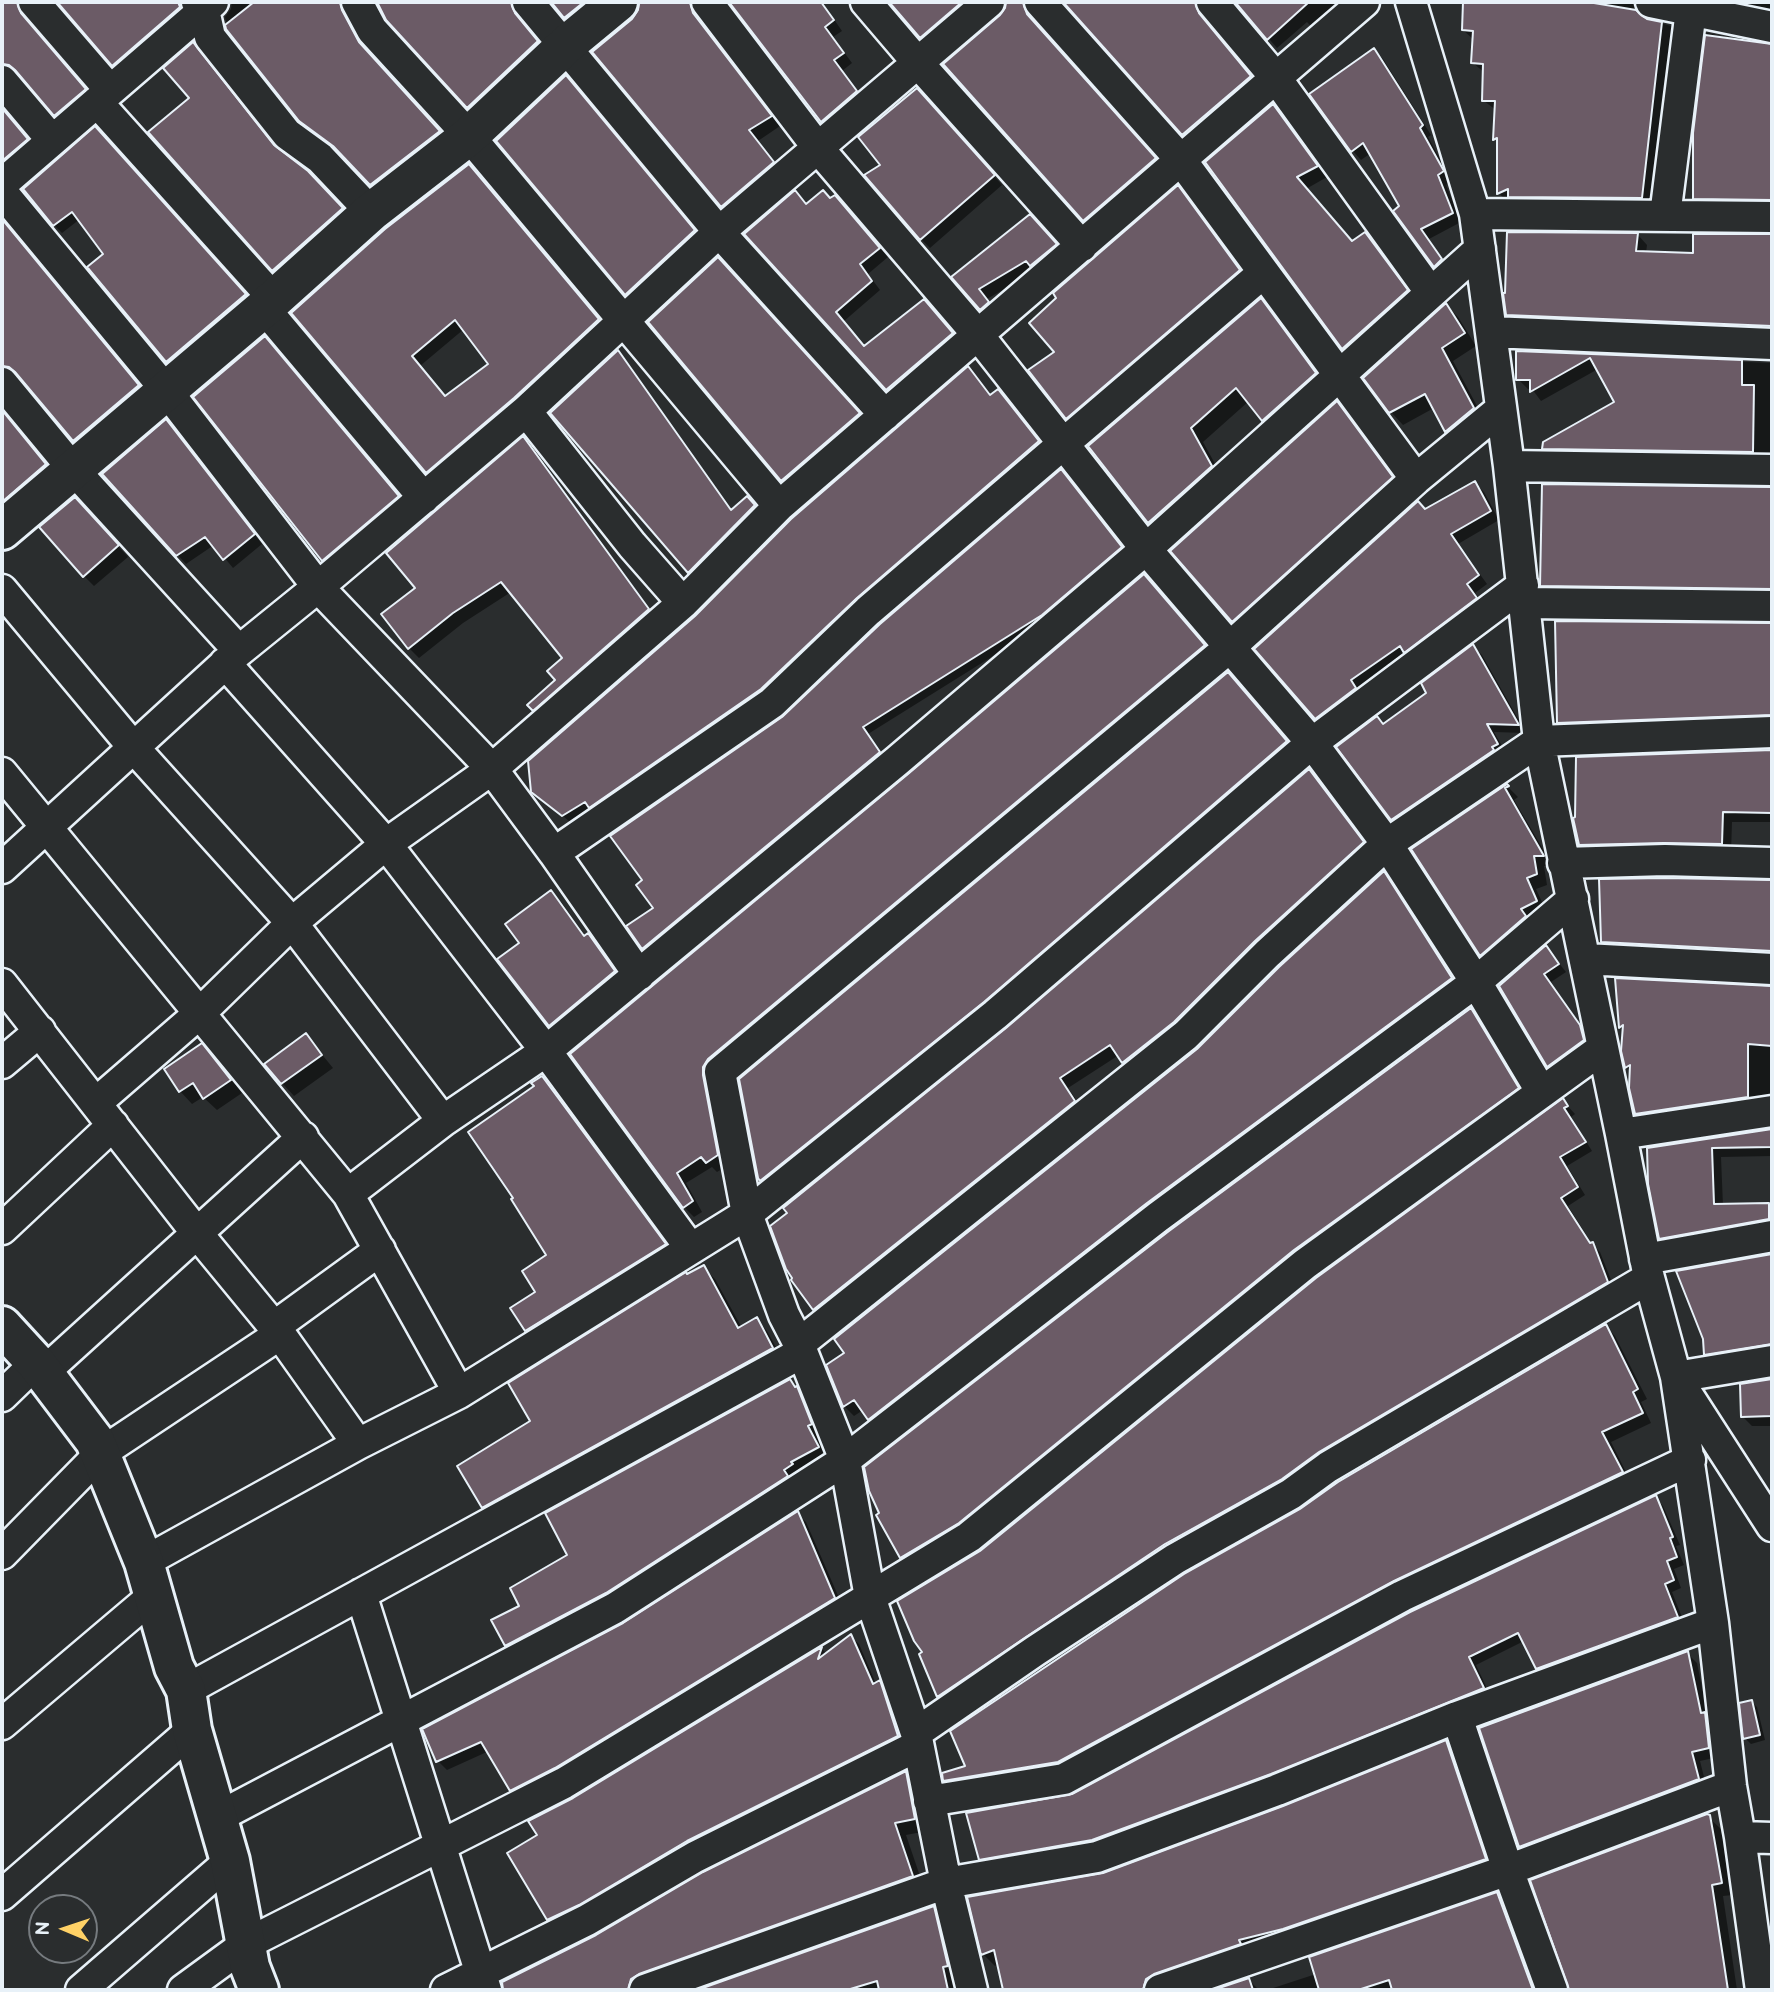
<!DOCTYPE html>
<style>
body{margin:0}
#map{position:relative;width:1774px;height:1992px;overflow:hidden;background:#2a2d2e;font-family:"Balsamiq Sans",sans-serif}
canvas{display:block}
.frame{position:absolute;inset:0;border:4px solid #e8f1f8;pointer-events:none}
.north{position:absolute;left:28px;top:1894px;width:70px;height:70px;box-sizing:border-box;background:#2a2d2e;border:2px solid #767b7f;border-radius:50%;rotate:272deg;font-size:19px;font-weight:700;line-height:28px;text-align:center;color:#e8f1f8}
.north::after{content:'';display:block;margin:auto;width:24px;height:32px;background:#ffd166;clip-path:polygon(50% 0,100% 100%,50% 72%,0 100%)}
</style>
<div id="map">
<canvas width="1774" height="1992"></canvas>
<div class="frame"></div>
<div class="north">N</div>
</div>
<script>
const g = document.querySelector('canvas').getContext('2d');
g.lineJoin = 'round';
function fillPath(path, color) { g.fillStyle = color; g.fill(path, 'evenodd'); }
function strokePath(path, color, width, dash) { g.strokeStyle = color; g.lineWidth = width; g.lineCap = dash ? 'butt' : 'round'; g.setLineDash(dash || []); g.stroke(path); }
fillPath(new Path2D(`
 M2 2H30L26 16 30 24 94 99 65 124 20 74 10 73 2 76Z
 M59 2H193L123 74Z
 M232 2H352L348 13 366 50 448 141 381 194 342 154 301 120 228 29 225 17 231 9Z
 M377 2H524L521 5 520 17 546 52 478 116 388 19Z
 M552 2H605L575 26Z
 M641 2H703L699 14 702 24 780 126 758 141 782 173 732 215 595 52 633 20 640 11Z
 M731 2H822L842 31 833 37 852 63 842 71 865 102 831 131Z
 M891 2H983L930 46Z
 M1008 2H1036L1033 6 1032 16 1036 25 1164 169 1094 229 1084 220 1002 16 1007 8Z
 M1066 2H1208L1204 7V17L1207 24 1260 86 1193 144Z
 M1237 2H1358L1319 35 1307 22 1277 48Z
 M1465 2H1578L1606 7 1607 2H1646L1643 8V18L1671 26 1678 33 1671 34 1652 207 1508 203 1499 193 1498 143 1495 139 1496 110 1484 101 1485 73 1473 63 1474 40 1463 30Z
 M1717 2H1772V16Z
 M1707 33 1772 46V208H1705L1695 198V133Z
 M193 44 278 150 307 173 350 218 282 279 150 132 191 98Z
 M1374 50 1383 59 1431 135 1428 137 1452 181 1446 185 1461 222 1429 239 1450 269 1444 275 1435 266 1371 153 1361 160 1352 150Z
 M575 87 703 241 636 303 498 141Z
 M926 100 1002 185 930 248 921 239 882 165Z
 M1273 106 1283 117 1327 177 1306 189 1353 243 1365 234 1376 245 1417 302 1354 359 1343 348 1207 163Z
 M2 108 36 149 2 179Z
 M103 137 253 303 175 369 89 267 106 255 80 219 62 233 54 225Z
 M469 166 607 329 436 481 294 313ZM464 329 490 364 446 397 420 366Z
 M1178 188 1248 280 1076 427 1067 417 1056 352Z
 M831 200 844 206 888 257 868 274 880 290 843 322 865 348 933 310 961 343 896 398 747 234Z
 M2 220 147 396 84 450 30 387 43 377 2 321Z
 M1039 226 1064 254 987 299 997 312 990 318 954 277Z
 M1638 235 1647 245 1646 253 1695 255V235L1772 236V335L1518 324 1508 314Z
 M718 259 885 440 968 368 992 395 998 392 1011 404 1050 455 773 701 576 827 531 789 530 762 696 617 808 506 782 480 650 322Z
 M1261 300 1274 313 1328 387 1277 433 1249 401 1203 442 1224 480 1163 535 1150 522 1090 446Z
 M1446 305 1458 317 1476 346 1453 361 1485 421 1459 443 1447 431 1434 408 1403 425 1391 412 1365 378Z
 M274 348 408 506 333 569 324 559Z
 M618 352 629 364 733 511 747 498 759 510 701 583 552 413Z
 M1517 352 1772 363V461L1554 458 1544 448 1617 402 1598 369 1541 401 1532 389H1528L1518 379Z
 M1343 410 1398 484 1239 627 1233 621Z
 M2 411 54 474 2 519Z
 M166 422 262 544 233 568 214 545 186 564 104 474Z
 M523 438 534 449 658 620 544 720 530 705 558 681 564 658 511 592 463 623 419 658 409 648 418 588Z
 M1067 478 1127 554 1049 621 868 734 885 760 650 954 643 948 655 908 783 719Z
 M1475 483 1484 492 1499 520 1458 544 1487 584 1475 593 1485 607 1325 727 1316 718 1426 511Z
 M1772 489V597L1552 595 1542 585Z
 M85 510 128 557 94 586 84 576Z
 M1154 586 1214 656 719 1069 727 1166 717 1172 712 1167 686 1183 702 1212 694 1217 684 1207 572 1054Z
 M1772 625V724L1568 732 1559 722Z
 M1473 646 1482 655 1526 733 1494 732 1506 753 1401 828 1392 819 1384 725 1429 693Z
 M1236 682 1294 750 770 1188 760 1177Z
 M1772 751V822H1732L1731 853 1590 854 1580 844 1578 759Z
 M1309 771 1372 852 1133 1072 1119 1055 1068 1088 1084 1111 824 1319 793 1280Z
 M1507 786 1518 797 1514 800 1553 866H1544L1547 885 1536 889 1547 913 1492 965 1481 955 1413 849Z
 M1383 873 1393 883 1461 988 879 1429 863 1410 854 1416 844 1406 1198 1050Z
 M1665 879 1772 882V960L1613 951 1603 942Z
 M551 892 562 903 586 937 588 935 599 946 625 983 561 1036 550 1025 522 943Z
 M1546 947 1566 972 1551 982 1587 1034 1590 1049 1556 1073 1548 1066 1501 986Z
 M1617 980 1772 988V1104L1646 1123 1636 1113 1632 1072 1627 1068 1623 1050 1624 1031 1620 1027Z
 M1471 1010 1480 1019 1527 1098 911 1567 901 1557 878 1516Z
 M306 1035 333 1068 294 1096 282 1083Z
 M214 1058 242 1093 217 1110 203 1097 192 1104 180 1091 166 1069Z
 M542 1078 671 1251 533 1337 513 1309 538 1293 549 1256 536 1087Z
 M1563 1101 1575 1114 1571 1117 1592 1151 1567 1166 1585 1195 1568 1206 1592 1244 1600 1252 1615 1290 946 1704 938 1696 921 1655 981 1552Z
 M1772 1130V1156L1721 1157 1723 1206 1772 1205V1229L1671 1248 1661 1238 1649 1149Z
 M1772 1255V1354L1715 1364 1706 1354 1705 1338 1678 1273Z
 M703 1267 715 1279 742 1328 756 1319 767 1331 783 1360 495 1518 484 1507 533 1421Z
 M1606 1326 1615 1336 1647 1399 1641 1402 1651 1423 1611 1442 1631 1482 1068 1771 955 1790 945 1780 967 1767 1300 1511Z
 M1772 1379V1435L1771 1426H1752L1742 1416V1385Z
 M790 1381 805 1396 820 1433 816 1435 827 1456 799 1471 800 1473 515 1654 507 1645 521 1606 569 1556Z
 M1656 1498 1663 1506 1680 1545 1676 1546 1684 1565 1674 1569 1681 1588 1672 1592 1685 1625 1546 1676 1538 1668 1524 1641 1476 1665 1491 1697 1101 1847 988 1867 980 1859 1073 1796Z
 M797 1514 806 1522 843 1607 520 1798 512 1790 489 1751 447 1770 438 1761 625 1624Z
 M851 1637 859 1644 876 1684 879 1682 887 1690 905 1744 556 1927 548 1919 539 1836 574 1800 822 1649 827 1654Z
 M1687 1653 1697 1663 1708 1717 1714 1723 1718 1757 1700 1761 1707 1789 1530 1856 1520 1846Z
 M1752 1702 1757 1707 1765 1740 1751 1744 1745 1738Z
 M1446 1742 1458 1754 1497 1871 1159 1990H1005L999 1964 995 1966 983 1954 1103 1875 1284 1808Z
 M905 1773 917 1785 927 1831 906 1835 924 1888 644 1990H508L504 1982 597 1937Z
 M1707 1816 1721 1829 1733 1895 1723 1896 1737 1990H1571L1570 1984Z
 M1497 1894 1509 1906 1540 1990H1267L1316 1974Z
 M933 1908 945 1920 959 1978 954 1979 957 1990H702Z
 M1249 1980 1259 1990H1218Z`), '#0007');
const building = new Path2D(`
 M2 2H17L21 13 86 89 54 116 15 70 9 65 2 64Z
 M57 2H178L180 7 112 66Z
 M254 2H340L342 10 359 42 440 131 370 185 333 146 299 121 226 29 225 25Z
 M377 2H511L515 13 538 41 467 108 386 20Z
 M551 2H584L564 18Z
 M639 2H690L693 13 772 116 749 130 774 162 721 207 592 52 632 19 638 10Z
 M729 2H821L834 20 825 27 844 53 834 60 857 91 821 122Z
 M889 2H962L920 38Z
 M1006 2H1023L1027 14 1156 158 1083 221 943 64 1000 15 1005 8Z
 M1063 2H1195L1199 13 1251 76 1182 135Z
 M1235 2H1309L1267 40Z
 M1463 2H1588L1636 10 1647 19 1662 22 1642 198 1508 197V189L1497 194V138L1493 140 1495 101H1482L1483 64 1471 63 1473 31 1462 30Z
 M1705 35 1772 44V200L1693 199V133Z
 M193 42 274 145 308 171 343 208 272 271 148 132 189 98 163 68Z
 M1374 48 1423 125 1420 128 1444 171 1438 175 1453 213 1421 229 1442 259 1434 267 1393 211 1399 206 1363 143 1351 152 1309 94Z
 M566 75 695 230 625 295 496 141Z
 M917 88 995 175 920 240 864 175 880 165 858 137Z
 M1273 104 1318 166 1297 177 1352 241 1365 232 1408 290 1342 349 1205 162Z
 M2 108 28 139 2 161Z
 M95 126 246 294 166 362 87 267 103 254 72 212 53 226 23 189Z
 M469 164 599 319 514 398 426 473 291 313 385 229ZM455 320 488 364 445 396 412 356Z
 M1178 185 1240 270 1066 419 1028 370 1054 352 1029 323 1056 298 1053 293Z
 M795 190 806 204 823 190 830 198 835 195 880 248 860 264 872 281 836 312 864 346 924 299 953 333 886 390 744 234Z
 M1030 214 1057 244 1030 266 1026 261 979 289 989 302 980 310 951 277Z
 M2 219 139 385 73 441 15 372 9 367 2 366Z
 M1507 232 1638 233 1636 251 1693 253V234H1772V326L1506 315 1503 293H1505Z
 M718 257 860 413 781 481 648 322Z
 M1261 298 1316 373 1262 421 1236 388 1191 428 1212 466 1148 523 1088 446Z
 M1446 303 1465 333 1442 348 1474 408 1445 432 1425 394 1389 413 1363 378Z
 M265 336 399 496 322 561 193 397Z
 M618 350 731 510 747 496 755 505 688 573 550 413Z
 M1516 351 1742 360V385H1754L1753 452 1542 449 1543 442 1614 402 1590 358 1530 392V380H1516Z
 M968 366 990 395 998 389 1039 441 857 598 761 689 589 808 585 802 562 816 531 792 528 761 695 616 791 519Z
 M1337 401 1393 477 1232 622 1170 551Z
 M2 410 46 464 2 502Z
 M166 419 255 534 223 560 205 537 176 556 102 474Z
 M523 436 649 609 533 711 527 705 555 680 547 671 562 658 501 582 453 613 408 649 381 614 415 588 386 553Z
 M1061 469 1122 547 1042 615 863 727 880 752 642 949 626 926 653 908 636 885 642 880 610 836 782 717 880 624Z
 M1475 481 1491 511 1451 534 1479 575 1467 584 1477 598 1404 653 1400 646 1351 680 1356 688 1315 719 1254 649 1418 501 1425 509Z
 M1542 484 1772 487V589L1540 586Z
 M75 497 119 545 83 577 39 527Z
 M1144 574 1205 645 708 1059 703 1067V1075L718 1155 706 1163 701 1157 677 1173 693 1201 683 1208 570 1054 908 774Z
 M1555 621 1772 623V715L1557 723Z
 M1473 644 1519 725 1487 724 1498 744 1492 747 1494 750 1391 820 1336 747 1377 716 1383 724 1426 693 1421 683Z
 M1228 672 1287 741 984 1002 760 1181 758 1178 739 1079Z
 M1772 750V813L1723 812 1722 844 1664 843 1579 845 1573 818 1575 817 1576 757Z
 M1309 769 1364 842 1255 941 1174 1022 1122 1063 1110 1045 1060 1078 1075 1101 813 1310 791 1280 792 1278 786 1269 770 1226 787 1213 783 1208 1006 1028Z
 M1507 784 1509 786 1505 788 1544 856H1534L1537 874 1527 878 1537 901 1521 909 1526 916 1480 956 1411 849Z
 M1384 871 1452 978 1147 1203 868 1420 854 1400 843 1407 826 1365 844 1353 834 1339 1197 1049 1279 967Z
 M1665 878 1772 880V951L1601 942 1599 879Z
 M551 890 584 936 588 933 615 971 549 1026 497 959 519 943 505 924Z
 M1546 945 1559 964 1544 974 1580 1025 1584 1040 1547 1067 1499 986Z
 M1615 978 1772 986V1046L1748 1044V1097L1635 1114 1629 1088 1630 1065 1625 1068 1621 1051 1623 1025 1619 1028Z
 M1471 1008 1519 1088 1294 1250 959 1523 900 1558 876 1515 879 1513 869 1491 864 1467 1169 1231Z
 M306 1033 322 1055 281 1084 264 1064Z
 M202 1043 231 1080 203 1099 193 1083 179 1092 164 1069Z
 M542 1076 666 1244 525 1331 510 1308 535 1292 522 1271 546 1255 511 1199 513 1198 468 1132 534 1086 531 1083Z
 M1563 1098 1568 1106 1564 1108 1586 1142 1560 1157 1578 1187 1561 1198 1590 1243 1593 1242 1608 1282 1319 1452 1282 1479 1165 1544 937 1697 919 1654 922 1652 914 1641 897 1601 980 1551 1316 1278Z
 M1772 1129V1147L1712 1148 1714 1204 1769 1203V1219L1659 1239 1648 1184 1647 1148Z
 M1772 1254V1344L1704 1355 1703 1339 1676 1271Z
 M704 1265 738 1328 757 1317 773 1348 482 1508 457 1466 530 1421 508 1383 686 1272 687 1274Z
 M1606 1324 1638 1389 1633 1392 1643 1413 1602 1432 1623 1472 1394 1581 1058 1762 943 1781 942 1773 965 1766 950 1731 1184 1574 1300 1509 1338 1482Z
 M790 1379 795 1387 797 1386 812 1424 808 1426 819 1447 791 1462 793 1464 784 1470 788 1476 606 1593 505 1646 491 1620 519 1606 510 1588 567 1555 545 1513Z
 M1772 1379V1416L1741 1417 1740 1384Z
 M1656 1495 1673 1537 1670 1538 1677 1557 1667 1561 1674 1580 1665 1584 1678 1617 1536 1669 1518 1633 1469 1657 1484 1688 1271 1774 1092 1840 979 1860 966 1813 1072 1794 1410 1612Z
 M798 1511 835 1598 555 1768 510 1791 481 1742 436 1762 422 1729 623 1623Z
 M851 1634 873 1684 880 1680 898 1736 687 1841 579 1905 547 1920 507 1853 537 1835 528 1821 573 1798 822 1647 818 1659Z
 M1688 1651 1701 1713 1705 1712 1709 1748 1692 1752 1699 1779 1519 1847 1479 1728Z
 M1752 1700 1760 1735 1743 1739 1739 1703Z
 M1446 1740 1486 1859 1283 1929 1239 1940 1241 1944 1154 1974 1146 1979 1143 1990H1003L994 1950 981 1955 967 1897 1103 1873 1283 1806Z
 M906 1771 915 1819 895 1823 913 1876 639 1974 631 1979 628 1990H503L502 1982 596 1935 703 1872Z
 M1707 1814 1710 1815 1722 1883 1712 1885 1728 1990H1569L1530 1880Z
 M1497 1892 1533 1990H1392L1389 1980 1358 1990H1319L1309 1957Z
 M934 1906 948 1966 943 1967 948 1990H879L877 1981 847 1990H697Z
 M1249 1978 1253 1990H1213Z`);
fillPath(building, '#6b5b66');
strokePath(building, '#e8f1f8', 2);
const street = new Path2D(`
 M34 2 110 90
 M197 2 204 10 210 37 287 134 320 158 371 212
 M357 2 372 30 469 136 779 506
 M528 2 719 232 885 415
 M707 2 818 148 978 335 1146 549 1312 743 1387 844 1476 982 1541 1091
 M866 2 918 63 1082 246
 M1040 2 1181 160 1416 479
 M1212 2 1276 78 1431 293
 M1411 2 1475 214 1509 466 1539 741 1621 1134 1649 1278 1676 1377 1713 1623 1731 1786 1740 1837 1761 1990
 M1651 2 1772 27
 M2 81 52 140
 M97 102 274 299
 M2 184 213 2
 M2 192 166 390 318 587 492 769 554 853 639 975
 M1475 214 1772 217
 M1665 216 1692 2
 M264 308 424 498
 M1491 332 1772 344
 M2 383 73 469 239 651
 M526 411 632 545 683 603
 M1509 466 1772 470
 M2 590 134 748 292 923 443 1121
 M1525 603 1772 606
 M225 663 386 844 546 1051 691 1249
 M2 773 348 1194 459 1393
 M554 853 772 703 868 611 1263 273
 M1563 863 1665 860 1772 863
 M2 868 239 651 318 587 526 411 719 232 989 2
 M1585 959 1772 969
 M2 984 196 1232 280 1334 358 1444
 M2 1063 40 1031
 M96 1103 201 1012 292 923 386 844 492 769 683 603 779 506 1364 2
 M1621 1134 1772 1111
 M348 1194 443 1121 546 1051 897 761 1146 549 1480 249
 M2 1229 113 1125
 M1645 1259 1772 1236
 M274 1327 380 1250
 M799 1344 1186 1035 1267 954 1387 844 1539 741 1772 732
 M1772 1361 1676 1377 1772 1526
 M43 1373 303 1137
 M2 1396 36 1363
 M2 1554 101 1453 280 1334
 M144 1562 358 1444 459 1393 747 1214 995 1015 1312 743 1523 585
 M361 1594 486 1990
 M186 1690 801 1353
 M1457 1717 1508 1870 1552 1990
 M2 1724 153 1596
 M916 1733 1035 1651 1175 1559 1291 1494 1328 1467 1649 1278
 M929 1801 1064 1779 1402 1596 1690 1460
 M218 1817 615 1608 845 1460 1158 1217 1476 982 1573 899
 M1740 1837 1772 1838
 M2 1895 192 1730
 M81 1990 230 1861
 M183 1990 246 1944 564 1783 969 1537 1305 1264 1603 1048
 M446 1990 587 1920 695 1857 917 1746
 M645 1990 946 1883 1097 1857 1277 1790 1457 1717 1713 1623
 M972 1990 946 1883 916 1733 870 1597 845 1460 799 1344 784 1315 747 1214 720 1072 1230 647 1416 479 1501 409
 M1160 1990 1508 1870 1731 1786`);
const secondary = new Path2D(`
 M2 530 264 308 371 212 469 136 566 45 618 2
 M2 1326 36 1363 95 1441 144 1562 174 1667 186 1690 192 1730 230 1861 250 1967 259 1990`);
strokePath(street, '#e8f1f8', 35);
strokePath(secondary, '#e8f1f8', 44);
strokePath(street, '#2a2d2e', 30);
strokePath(secondary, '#2a2d2e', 38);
</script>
